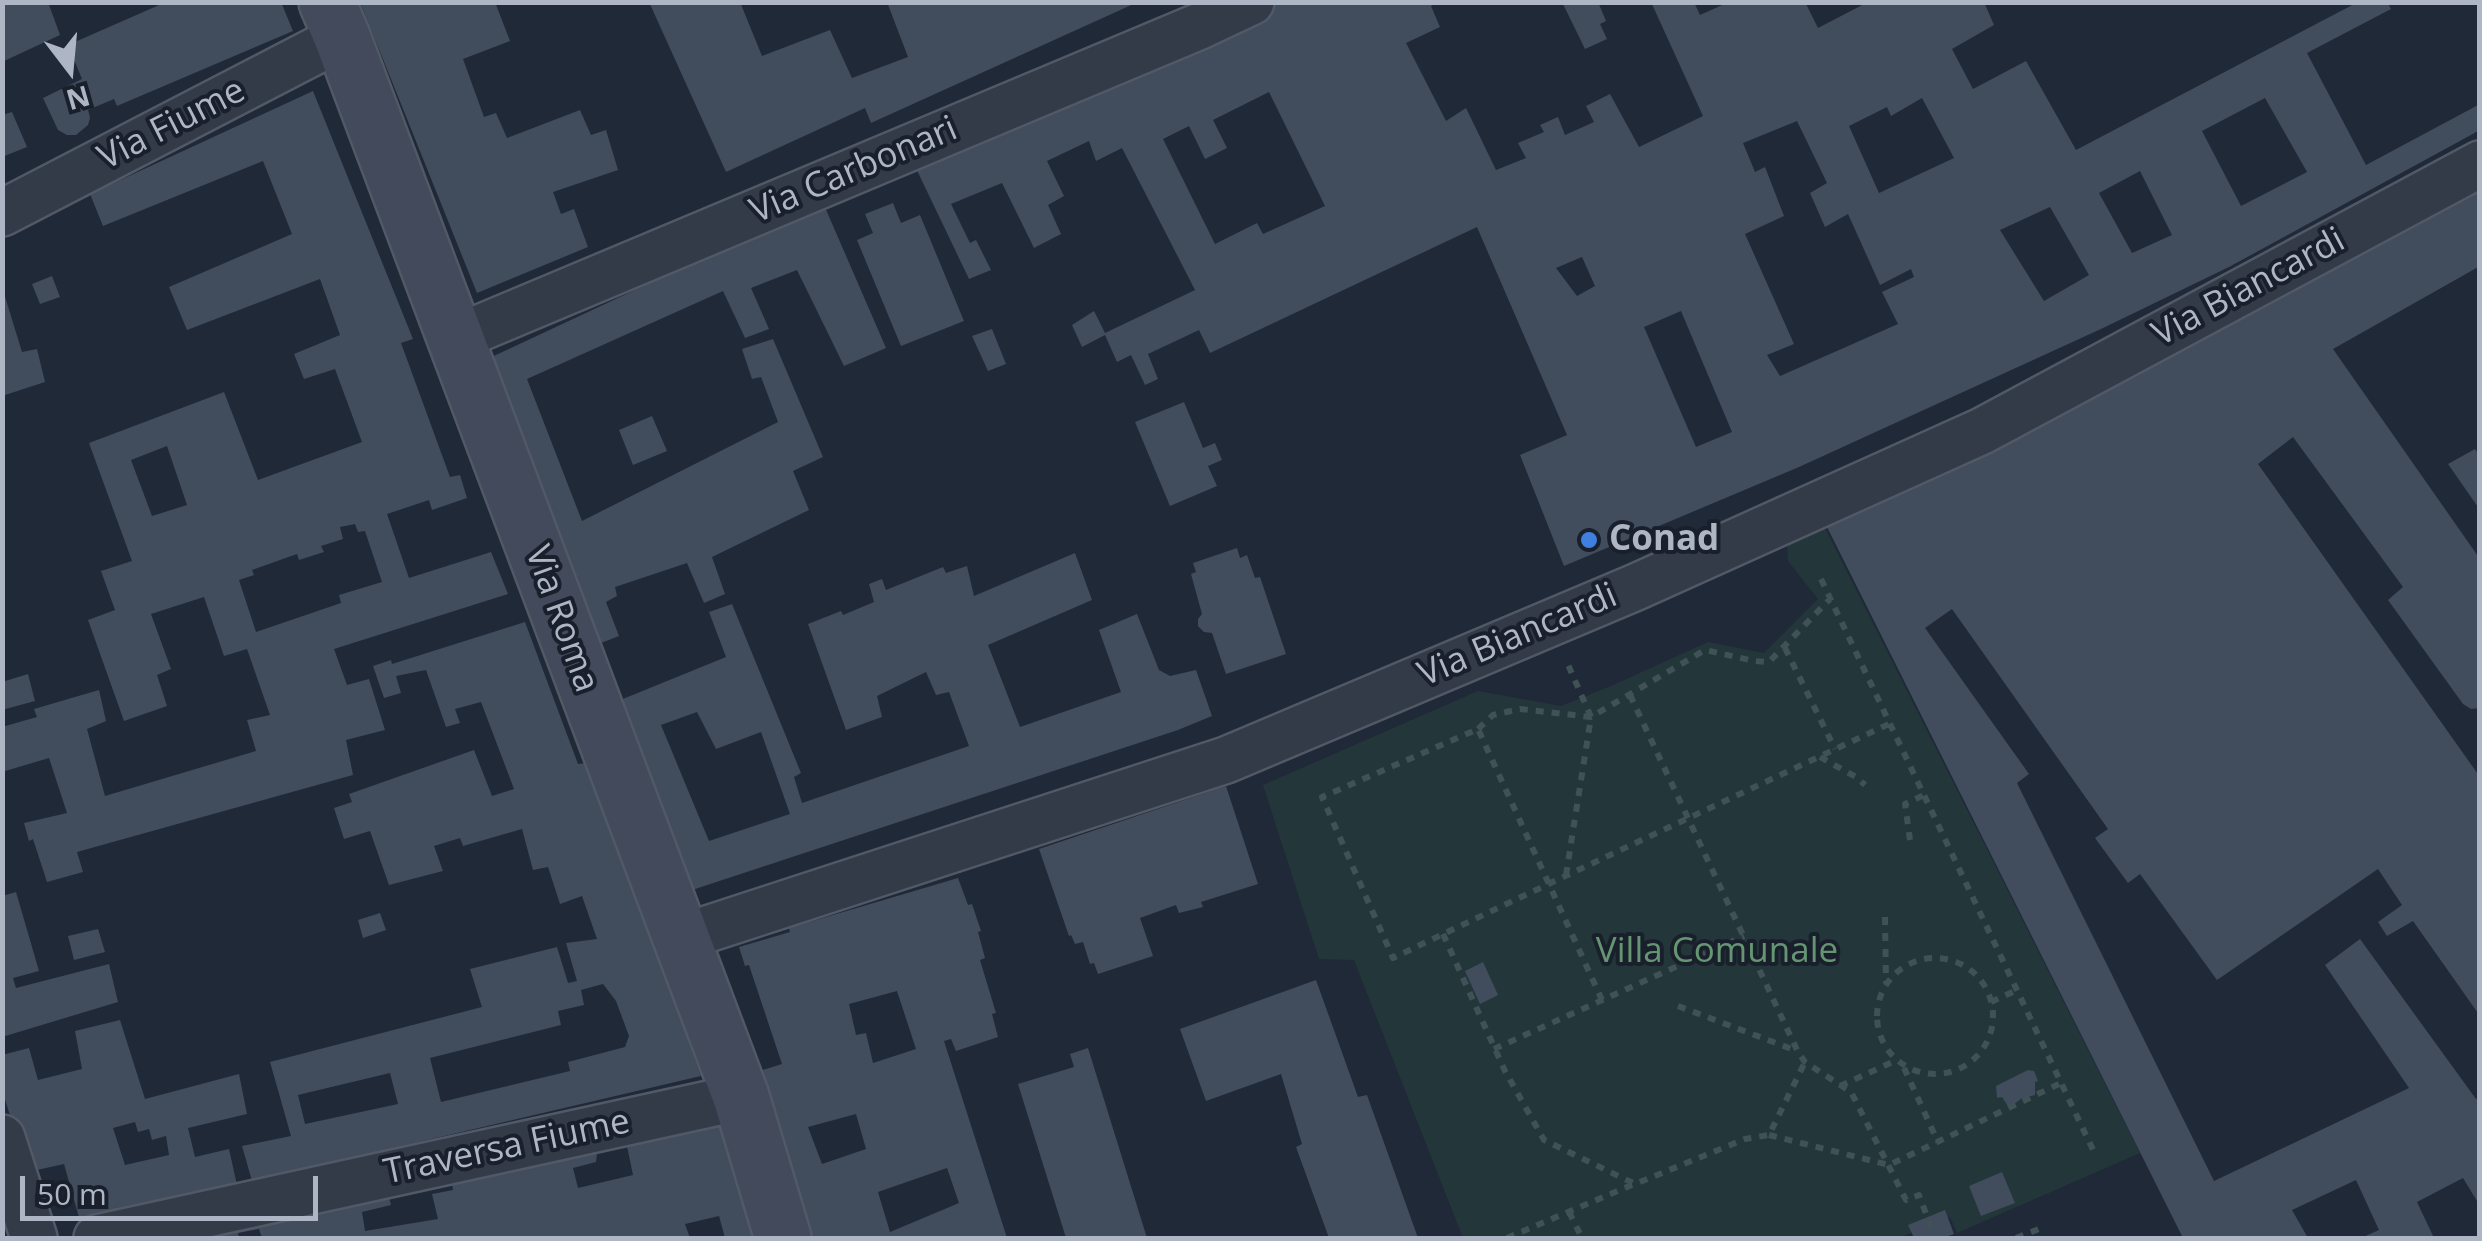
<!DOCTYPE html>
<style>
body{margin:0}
#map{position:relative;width:2482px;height:1241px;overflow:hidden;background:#202937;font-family:"Open Sans",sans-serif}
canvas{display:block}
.frame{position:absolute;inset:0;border:5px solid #aeb6c5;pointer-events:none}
.north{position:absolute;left:20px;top:20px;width:100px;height:100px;-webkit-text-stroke:8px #19202c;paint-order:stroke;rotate:164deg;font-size:28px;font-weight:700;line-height:40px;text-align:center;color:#aeb6c5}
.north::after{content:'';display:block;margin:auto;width:35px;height:45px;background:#aeb6c5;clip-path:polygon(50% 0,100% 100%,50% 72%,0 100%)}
.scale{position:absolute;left:20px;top:1176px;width:298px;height:45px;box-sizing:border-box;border:5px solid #aeb6c5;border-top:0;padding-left:12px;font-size:30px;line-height:35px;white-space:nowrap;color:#aeb6c5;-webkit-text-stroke:8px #19202c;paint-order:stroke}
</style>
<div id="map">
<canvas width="2482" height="1241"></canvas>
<div class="frame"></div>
<div class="north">N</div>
<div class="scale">50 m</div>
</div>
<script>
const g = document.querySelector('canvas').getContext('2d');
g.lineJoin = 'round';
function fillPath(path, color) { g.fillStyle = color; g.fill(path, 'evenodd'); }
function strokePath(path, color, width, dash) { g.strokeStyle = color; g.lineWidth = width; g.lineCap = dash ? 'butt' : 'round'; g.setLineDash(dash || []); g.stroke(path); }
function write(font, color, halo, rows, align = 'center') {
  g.font = font + ' "Open Sans",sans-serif'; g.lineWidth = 8; g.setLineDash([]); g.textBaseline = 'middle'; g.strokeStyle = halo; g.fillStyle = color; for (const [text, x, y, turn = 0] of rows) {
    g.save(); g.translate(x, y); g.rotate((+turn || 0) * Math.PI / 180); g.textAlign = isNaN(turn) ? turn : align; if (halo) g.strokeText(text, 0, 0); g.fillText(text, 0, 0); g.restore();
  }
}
fillPath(new Path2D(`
 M1823 524 2140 1153 1957 1233 1950 1217 1898 1238H1463L1354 960 1319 959 1263 785 1478 691 1561 706 1611 686 1708 642 1764 653 1818 599 1788 561 1787 543Z`), '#23373a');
fillPath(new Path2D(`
 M2 2H48L60 35 2 62Z
 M166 2H281L293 31 117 106 114 99 88 110 90 118 88 125 76 135H67L58 130 43 98 82 79 68 45Z
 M360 2H495L510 41 463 59 484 117 496 113 507 138 580 110 591 135 606 130 618 170 553 192 561 214 574 209 588 247 477 293Z
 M649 2H740L762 56 830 30 852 78 908 57 887 2H1014L1015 5 1020 2H1138L871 123 865 108 726 172Z
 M1265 2H1438L1431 6 1440 27 1406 43 1446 121 1466 108 1496 170 1526 158 1518 143 1544 132 1540 125 1558 117 1565 135 1594 122 1586 106 1610 94 1639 147 1703 116 1651 2H1694L1700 15 1729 2H1805L1818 28 1868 2H1984L1994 25 1952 49 1973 89 2026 61 2076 150 2358 2H2387L2391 9 2307 53 2366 165 2480 104V130L2229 267 2101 329 1799 467 1564 566 1520 455 1567 435 1477 227 1210 353 1199 330 1148 354 1158 379 1145 385 1131 355 1117 362 1105 335 1082 347 1072 325 1094 311 1105 333 1195 290 1122 148 1096 161 1089 141 1047 161 1064 196 1048 205 1061 234 1034 248 1002 183 951 204 970 243 976 240 991 270 969 279 913 162ZM1269 92 1325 206 1263 234 1257 223 1215 244 1163 139 1189 126 1205 159 1227 148 1213 120ZM1922 98 1954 158 1879 193 1849 126 1887 107 1891 116ZM2265 98 2307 172 2241 206 2202 131ZM1797 121 1827 183 1810 193 1825 227 1848 214 1880 285 1911 269 1914 277 1882 292 1898 324 1780 376 1767 355 1794 344 1745 234 1784 216 1765 167 1755 172 1743 143ZM2140 171 2172 235 2132 253 2099 193ZM2050 207 2089 275 2044 301 2000 230ZM1582 257 1595 286 1577 296 1556 268ZM1681 311 1732 432 1696 447 1644 327Z
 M1562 2H1598L1606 21 1600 24 1607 39 1585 49Z
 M313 91 413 339 401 343 450 477 460 475 467 498 432 510 429 500 387 514 409 578 491 552 508 594 334 649 347 685 369 679 385 730 346 740 353 775 77 852 83 872 47 882 33 839 29 841 24 823 67 813 49 758 2 772V727L37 717 34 709 99 690 106 721 87 729 105 796 256 751 247 720 270 715 247 649 224 656 204 597 151 614 171 669 157 675 167 706 124 721 88 620 115 610 101 571 132 561 89 443 224 392 258 480 362 442 335 369 304 379 294 354 340 335 320 279 187 330 169 287 292 234 263 161 103 226 90 194ZM167 446 187 505 152 516 131 460ZM355 524 358 532 365 531 382 582 339 595 341 603 256 632 239 580 254 575 252 570 297 554 299 560 324 552 321 546 343 539 340 527Z
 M12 112 27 147 2 157V115Z
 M2480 190V266L2333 349 2480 559V708L2471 709 2463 704 2388 600 2403 587 2293 437 2258 464 2480 777V1016L2413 921 2387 936 2378 922 2402 905 2378 869 2217 980 2140 874 2128 883 2095 838 2108 829 1952 609 1925 628 2029 774 2017 783 2214 1181 2409 1088 2325 965 2360 939 2476 1099 2480 1097V1206L2463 1178 2417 1202 2434 1238H2361L2379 1230 2356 1180 2292 1210 2308 1238H2183L1824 521 2174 354Z
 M893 203 901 223 920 215 964 321 901 346 857 240 873 233 865 214Z
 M824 205 886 348 844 366 797 270 751 288 769 329 745 338 723 291 527 379 582 521 778 422 761 377 752 379 742 349 773 339 823 457 793 471 809 510 712 557 725 594 704 603 687 563 615 587 617 596 606 602 619 636 591 647 481 362 667 275Z
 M52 276 60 297 40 304 32 284Z
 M3 290 22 352 37 349 45 382 2 396Z
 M992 329 1006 364 988 371 972 336Z
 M1184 402 1203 448 1215 443 1222 460 1208 466 1217 486 1170 506 1135 422Z
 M652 416 667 451 633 465 619 430Z
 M2475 449 2480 456V510L2448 464Z
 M1237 548 1240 558 1247 555 1255 578 1260 577 1286 654 1226 674 1212 633 1204 632 1198 626V619L1202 614 1191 574 1196 572 1193 563Z
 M1075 553 1092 600 988 645 1020 727 1121 692 1099 630 1137 614 1159 670 1170 676 1196 670 1212 716 1178 730 686 892 613 703 726 657 709 612 732 604 801 773 794 777 802 803 969 746 949 692 936 695 926 672 877 696 882 717 846 730 808 624 841 611 843 615 874 602 869 584 882 579 886 590 943 567 946 573 967 566 974 596ZM697 712 716 749 761 732 790 814 709 841 661 725Z
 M525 622 578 764 587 763 701 1076 252 1181 242 1146 291 1136 270 1062 482 1007 470 969 557 947 568 983 577 981 566 943 597 939 582 896 560 904 548 867 533 870 522 829 463 846 460 838 434 846 443 871 389 885 370 831 344 839 334 808 352 802 349 794 474 750 492 796 514 789 481 702 455 709 460 723 446 727 426 670 396 676 401 693 384 698 373 666 391 660 392 664ZM603 984 616 1001 629 1036 625 1047 568 1062 570 1071 441 1102 430 1058 561 1025 558 1011 584 1005 581 990ZM390 1073 398 1104 305 1124 298 1095Z
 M28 674 35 701 2 710V682Z
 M1226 786 1258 884 1201 902 1203 907 1179 913 1176 905 1140 918 1153 956 1098 974 1094 963 1090 964 1083 942 1075 944 1071 935 1069 936 1039 849Z
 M958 878 968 905 972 904 981 931 978 932 985 958 980 960 996 1013 992 1014 998 1037 956 1051 951 1039 944 1041 1007 1238H805L750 1074 782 1064 749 965 745 966 739 947 790 932 789 928ZM897 991 916 1049 873 1063 866 1033 856 1035 849 1004ZM856 1114 866 1149 822 1164 808 1127ZM947 1168 959 1203 890 1232 878 1192Z
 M16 892 39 971 13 978 16 988 109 964 118 1002 2 1037V896Z
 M380 913 386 930 363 938 358 920Z
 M98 929 105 952 74 960 68 936Z
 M1483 962 1498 995 1480 1004 1465 971Z
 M1316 980 1358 1097 1367 1095 1418 1238H1329L1296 1147 1302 1144 1281 1074 1206 1101 1180 1029Z
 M120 1020 145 1099 239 1074 247 1114 188 1128 195 1157 229 1149 237 1185 80 1221 64 1164 28 1172 2 1090V1055L29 1048 38 1080 82 1069 75 1031ZM135 1122 138 1132 149 1129 152 1140 166 1136 169 1155 125 1165 113 1128Z
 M1088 1048 1147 1238H1066L1018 1084 1074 1067 1070 1054Z
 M2028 1070 2034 1071 2038 1081 2035 1082V1095L2022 1098 2009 1108 2002 1097 1997 1098 1996 1086Z
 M716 1114 760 1238H725L719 1216 685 1224 690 1238H262L259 1229 238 1233 239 1238H205L203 1231 386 1185 391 1205 362 1212 365 1231 438 1219 432 1194 453 1190 450 1171ZM627 1146 633 1175 578 1188 573 1168 596 1162 597 1153Z
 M2002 1172 2015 1203 1981 1216 1969 1186Z
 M1945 1210 1954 1234 1943 1238H1914L1908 1225Z`), '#414c5d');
const street = new Path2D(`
 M2 213 342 37
 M456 338 1200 26 1251 2
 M680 938 1226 760 1636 587 1982 431 2480 164
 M2 1138 34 1238
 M97 1238 741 1097`);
const secondary = new Path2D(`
 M327 2 342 37 741 1097 783 1238`);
strokePath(street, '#515966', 50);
strokePath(secondary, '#515966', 60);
strokePath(new Path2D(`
 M1821 579 2095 1154
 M1785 648 1835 749
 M1630 695 1798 1052 1805 1062 1851 1092 1906 1200 1919 1195 1935 1238
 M1478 729 1493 715 1520 709 1591 717 1705 650 1754 661 1769 662 1830 599
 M1820 757 1856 777 1865 785
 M1910 840 1905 804 1924 795
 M1566 875 1591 717 1566 660
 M1885 917 1886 983
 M1443 934 1505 1071 1544 1140 1635 1184 1745 1139 1769 1135 1805 1062
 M1877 1016a58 58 0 1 1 116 0a58 58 0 1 1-116 0Z
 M1602 1000 1478 729 1322 797 1393 958C1558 879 1725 801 1891 723
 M1991 1002 2017 990
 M1678 1006 1797 1051
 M1494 1049 1744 936
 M1904 1068 1938 1142
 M1840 1086 1897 1060
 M1769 1135 1889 1165 2061 1083
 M1569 1212 1582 1238
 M1507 1238 1634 1184
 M2016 1238 2044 1227`), '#405256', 6, [8, 8]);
strokePath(street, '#343b48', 45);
strokePath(secondary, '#424a5b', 55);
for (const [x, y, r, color] of [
 [1589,540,10,"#3f7fe0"]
]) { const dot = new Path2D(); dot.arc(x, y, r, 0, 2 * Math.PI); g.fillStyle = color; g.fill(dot); strokePath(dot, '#19202c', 4); }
write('35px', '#aeb6c5', '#19202c', [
 ["Via Fiume",172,125,-27],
 ["Via Carbonari",854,171,-23],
 ["Via Biancardi",2249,288,-28],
 ["Via Roma",561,619,70],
 ["Via Biancardi",1518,636,-23],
 ["Traversa Fiume",507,1148,-12]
]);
write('bold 35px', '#aeb6c5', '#19202c', [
 ["Conad",1609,540]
], 'left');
write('35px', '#659573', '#19202c', [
 ["Villa Comunale",1717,952]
]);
</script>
